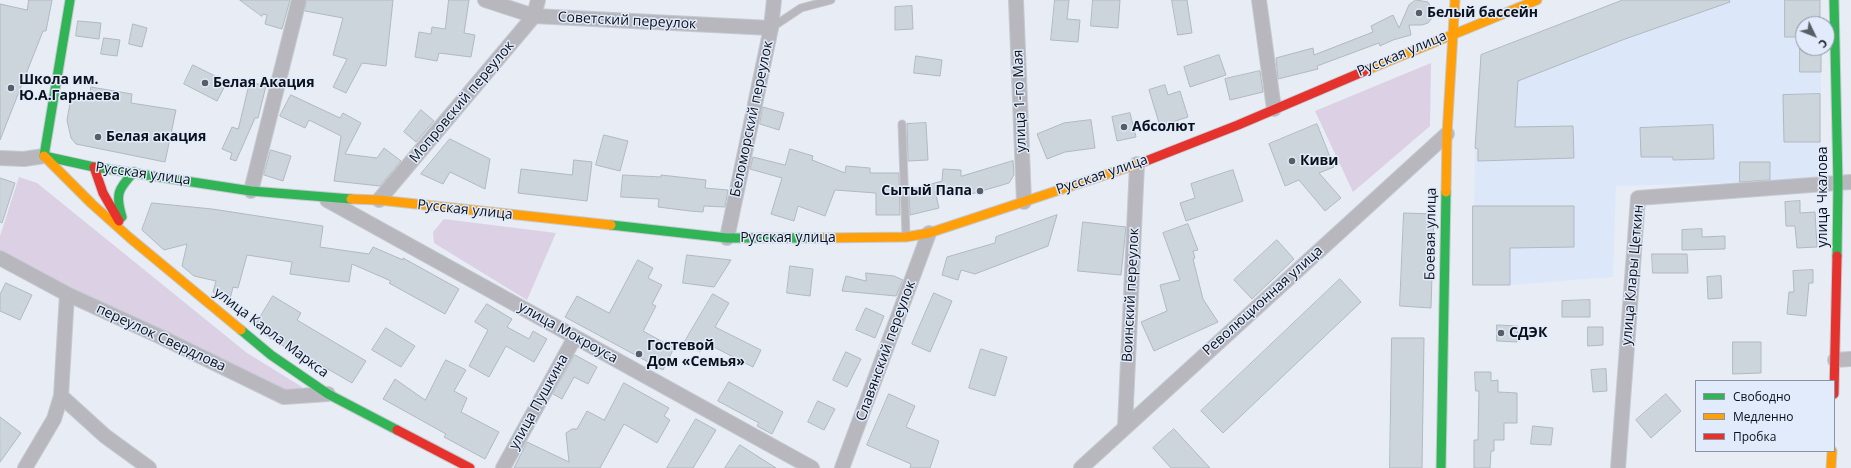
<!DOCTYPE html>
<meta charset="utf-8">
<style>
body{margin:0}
#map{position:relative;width:1851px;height:468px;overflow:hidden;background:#e7ecf5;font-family:"Open Sans",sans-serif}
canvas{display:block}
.legend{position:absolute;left:1695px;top:380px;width:140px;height:72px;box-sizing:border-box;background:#e1ebfb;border:1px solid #8b94a1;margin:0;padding:5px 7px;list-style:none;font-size:12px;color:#0b111a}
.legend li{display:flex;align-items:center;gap:8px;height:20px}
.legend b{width:20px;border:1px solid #8b94a1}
.north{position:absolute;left:1795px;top:16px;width:40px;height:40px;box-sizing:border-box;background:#e1ebfb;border:1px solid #8b94a1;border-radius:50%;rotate:133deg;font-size:11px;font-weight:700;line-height:16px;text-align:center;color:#0b111a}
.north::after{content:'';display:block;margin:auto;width:14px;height:18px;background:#585e67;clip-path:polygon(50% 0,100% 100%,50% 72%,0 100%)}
</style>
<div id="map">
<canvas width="1851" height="468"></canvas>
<ul class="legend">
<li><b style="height:5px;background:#30b455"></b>Свободно</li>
<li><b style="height:5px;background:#ff9f0a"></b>Медленно</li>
<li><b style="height:5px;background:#e5322d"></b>Пробка</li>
</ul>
<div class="north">С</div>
</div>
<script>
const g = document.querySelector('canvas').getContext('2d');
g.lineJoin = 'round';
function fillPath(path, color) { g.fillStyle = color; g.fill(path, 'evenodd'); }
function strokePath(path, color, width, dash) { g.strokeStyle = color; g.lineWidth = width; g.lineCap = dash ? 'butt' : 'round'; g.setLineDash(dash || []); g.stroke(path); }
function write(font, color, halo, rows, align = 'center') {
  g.font = font + ' "Open Sans",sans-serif'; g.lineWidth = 3; g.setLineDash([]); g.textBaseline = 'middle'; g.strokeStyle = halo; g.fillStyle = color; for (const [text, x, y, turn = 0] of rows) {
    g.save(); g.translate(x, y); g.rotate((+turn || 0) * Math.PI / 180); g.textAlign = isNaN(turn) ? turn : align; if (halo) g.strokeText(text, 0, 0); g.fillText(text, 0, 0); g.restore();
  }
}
fillPath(new Path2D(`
 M1623 0H1820V24H1803V48L1821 72V180L1616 186 1613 277 1510 285H1473L1475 148 1481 55Z`), '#dce8fa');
fillPath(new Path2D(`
 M1431 63 1430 126 1353 192 1315 111Z
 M19 177 37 183 247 353 302 387 289 394 0 255V236Z
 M444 219 556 233 527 300 434 243 433 232Z`), '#dbd0e4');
const building = new Path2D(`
 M29 0H52L46 31H43L0 140V4L27 10Z
 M240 0H290L282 29 265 24 267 15 263 14 262 16Z
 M307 0H393L386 66 362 63 346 93 333 87 347 59 333 55 343 18 305 11Z
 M449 0H469L464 33 475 35 471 57 439 53 437 61 415 57 419 32 431 34 432 27 445 29Z
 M1055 0H1069L1067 19 1080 20 1078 42 1051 40Z
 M1093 0H1120L1118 28 1091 26Z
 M1172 0H1187L1192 33 1178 35Z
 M1416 0 1428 2 1433 11 1432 18 1428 23 1422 25H1409L1411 35 1393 40 1380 46 1379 43 1317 66 1318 69 1278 79 1276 58 1313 48 1314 55 1373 32 1371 26 1393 15 1399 28 1409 5Z
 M1623 0H1729L1730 2 1625 39 1518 81 1515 127 1573 126 1574 158 1478 161V149L1475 148 1481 55Z
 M1785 0H1820V24H1803V37H1785Z
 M912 6 913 29 895 30V7Z
 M78 21 101 23 99 39 76 36Z
 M133 24 147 28 142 47 129 44Z
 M104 38 120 40 117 56 101 54Z
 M1800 48H1821V72H1800Z
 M1219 55 1226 75 1190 87 1184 67Z
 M916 56 942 60 940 76 914 73Z
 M193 65 227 82 217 101 184 84Z
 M1260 71 1263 92 1230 100 1225 79Z
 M250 82 266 86 258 118H255L236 161 230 159 232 153 222 149 232 127 238 129Z
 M1165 85 1168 95 1180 91 1188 117 1160 126 1149 90Z
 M91 87 132 94 131 103 176 110 165 162 76 144 71 138 67 120 72 92 90 96Z
 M1820 94V142H1784L1783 95Z
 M291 95 340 118 343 113 361 123 345 154 377 158 384 148 401 161 380 186 334 181 341 136 309 120 305 128 280 116Z
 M763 107 784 113 779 130 760 124Z
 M421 110 434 121 416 142 404 132Z
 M1130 113 1136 137 1117 141 1112 117Z
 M1091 120 1095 148 1065 152 1047 159 1037 134 1064 123Z
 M926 123 928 160 908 161 907 124Z
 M1317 124 1334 167 1319 173 1341 198 1325 211 1299 180 1285 186 1269 144Z
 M1713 125 1714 159 1673 160V157H1641L1640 128Z
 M604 135 628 141 620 171 596 165Z
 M450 139 490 159 485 189 450 172 443 184 421 174Z
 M790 149 813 156 812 160 845 173 846 166 870 168V173H899L900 215H876V193L835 190 825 216 798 206 794 221 771 214 782 178 750 169 753 157 785 165Z
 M271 150 291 156 283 181 264 175Z
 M574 160 592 162 587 201 518 193 521 169 572 175Z
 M1013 161 1014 175 1009 183 968 195V192L935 191 939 208 910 215 909 190 942 181 943 169 961 170V176Z
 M1740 162H1770V180L1740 182Z
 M1233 170 1243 201 1186 221 1180 203 1195 198 1191 184Z
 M623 175 661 177V175L706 180 705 188 728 190 725 207 704 206 703 212 690 211 658 207 659 199 621 197Z
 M0 178 15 183 2 223 0 222Z
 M1800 201V213L1815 212 1817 247 1797 248 1795 226H1786L1785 202Z
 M152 203 212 209 323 226 320 247 369 254 373 247 403 260V258L459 289 445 314 389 283 391 281 352 264 349 282 290 274 292 262 247 255 238 288 233 287 229 303 225 302 213 292 216 281 194 276 182 266 187 244 164 250 142 230Z
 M1473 206H1574V247L1510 248V285H1473Z
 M1404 213 1434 214 1431 308 1400 306Z
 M1057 215 1048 246 975 274 961 270 958 280 942 275 947 257 995 243 996 237Z
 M1083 222 1126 227 1121 275 1078 271Z
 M1188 224 1198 250 1193 251 1195 258 1193 259 1203 299 1218 322 1154 351 1141 322 1167 311 1160 285 1180 280 1163 233Z
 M1702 229V237L1725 236V249L1682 250V230Z
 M1277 240 1294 259 1252 299 1234 280Z
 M1652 254H1687L1688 273H1653Z
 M687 255 731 260 714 287 683 283Z
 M638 260 653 268 648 278 662 285 652 304 656 306 643 331 674 348 663 370 565 317 577 296 609 313Z
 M790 266 813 269 810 296 787 293Z
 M1813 270V283H1809L1806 316 1787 314 1789 292H1794L1793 271Z
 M866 273 894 276 903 280 896 296 842 291 846 276 866 281Z
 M1721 276 1722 298 1708 299 1707 277Z
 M1340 279 1361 302 1223 433 1201 411Z
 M6 283 32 295 20 320 0 311V295Z
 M934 293 952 301 930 352 912 344Z
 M713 294 729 303 715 327 761 350 753 367 706 343 700 352 684 343Z
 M273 296 301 313 297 320 366 361 352 383 297 351 295 353 265 335 255 326Z
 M1590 300V317H1562V301Z
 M487 304 512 319 507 327 529 339 533 331 547 339 534 362 506 346 489 377 469 366 488 330 475 322Z
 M866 308 884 316 875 338 856 330Z
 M1497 325 1518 326 1517 342 1497 341Z
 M1588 327H1603V345L1588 346Z
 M386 328 415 346 401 367 372 350Z
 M1392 338H1424L1422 468H1390Z
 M1733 342H1761V373L1733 374Z
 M981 349 1007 357 995 396 969 388Z
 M846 352 861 359 847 387 833 380Z
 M575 355 597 367 588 384 574 377 562 399 553 394Z
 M446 360 466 370 454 391 467 398 461 412 499 432 485 459 444 437 446 434 383 399 395 379 425 400Z
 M1606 369 1607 391 1593 392 1591 370Z
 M1475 372H1491V381L1498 380V392L1517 393V423H1504V440H1494V451H1491L1490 468H1474V440H1478L1479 391H1476Z
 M729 382 783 412 772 434 757 426 759 423 718 401Z
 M624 383 669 408 664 416 670 420 657 443 624 424 600 468H514L527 442 569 462 566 433 572 429H577L587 411 604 420Z
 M889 394 915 406 906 427 939 441 930 468H910L911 464 867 445Z
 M1666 394 1681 411 1651 438 1636 420Z
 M818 401 835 409 824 430 808 422Z
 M0 417 21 433 0 462Z
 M696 419 716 430 693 468H667Z
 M1533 426 1553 428 1551 445 1531 444Z
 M1174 429 1210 468H1171L1153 448Z
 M740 445 776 468H725Z`);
fillPath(building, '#ccd5db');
strokePath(building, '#b1b9c0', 1);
const lane = new Path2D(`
 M771 28 801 8 831 0
 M902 124 906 236`);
const street = new Path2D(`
 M485 0 534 16 771 28
 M1016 0 1024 202
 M1259 0 1274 109
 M0 158 24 159 44 156
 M251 191 299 0
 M327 200 812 468
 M379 200 534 16 538 0
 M727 238 771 28 774 0
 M0 258 67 294 161 337 284 397 328 394
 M67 294 61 396 105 436 149 468
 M1835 360 1851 359
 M1125 426 1137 164
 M25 468 54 419 61 396
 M503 468 575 337
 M842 468 929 233
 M1081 468 1447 134
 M1618 468 1638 198 1851 182`);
const fast = new Path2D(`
 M1834 0 1838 184 1837 256
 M44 156 94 167 251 191 351 199
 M44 156 70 0
 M122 217C115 194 118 189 134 172
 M611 225 727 238H823
 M241 330 271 355 328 394 397 430
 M1441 468 1446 192`);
const slow = new Path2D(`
 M1367 70 1537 0
 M44 156 92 204 130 238 241 330
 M1446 192 1447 134 1455 0
 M351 199 379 200 611 225
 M823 238 906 237 929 233 1141 163
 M1831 468 1832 451`);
const jam = new Path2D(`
 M1141 163 1238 125 1367 70
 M94 167 103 193 119 221
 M1834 394 1837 256
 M397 430 470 468`);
strokePath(lane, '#c5cad1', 9);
strokePath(street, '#c5cad1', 16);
strokePath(fast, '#c5cad1', 11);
strokePath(slow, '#c5cad1', 11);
strokePath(jam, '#c5cad1', 11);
strokePath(lane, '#b7b7bd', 7);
strokePath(street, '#b7b7bd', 14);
strokePath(fast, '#30b455', 9);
strokePath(slow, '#ff9f0a', 9);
strokePath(jam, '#e5322d', 9);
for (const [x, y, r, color] of [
 [1419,13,4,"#585e67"],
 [205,83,4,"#585e67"],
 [11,88,4,"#585e67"],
 [1124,127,4,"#585e67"],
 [98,137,4,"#585e67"],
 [1292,161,4,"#585e67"],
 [980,191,4,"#585e67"],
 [1501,333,4,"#585e67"],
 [639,354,4,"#585e67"]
]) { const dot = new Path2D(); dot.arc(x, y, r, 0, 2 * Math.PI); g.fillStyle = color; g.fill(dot); strokePath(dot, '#e1ebfb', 1.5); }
write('bold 14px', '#0b111a', '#e1ebfb', [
 ["Белый баcсейн",1427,13],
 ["Школа им.",19,80],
 ["Ю.А.Гарнаева",19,96],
 ["Белая Акация",213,83],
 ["Абсолют",1132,127],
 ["Белая акация",106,137],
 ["Киви",1300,161],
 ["Сытый Папа",972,191,"right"],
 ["СДЭК",1509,333],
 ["Гостевой",647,346],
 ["Дом «Семья»",647,362]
], 'left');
write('14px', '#0b111a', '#e1ebfb', [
 ["Советский переулок",627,21,3],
 ["Русская улица",1402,54,-23],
 ["улица 1-го Мая",1020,101,-92],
 ["Мопровский переулок",462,102,-50],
 ["Беломорский переулок",752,119,-78],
 ["Русская улица",143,174,8],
 ["Русская улица",1102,175,-19],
 ["улица Чкалова",1823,197,-90],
 ["Русская улица",465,210,6],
 ["Боевая улица",1431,234,-89],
 ["Русская улица",788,238],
 ["улица Клары Цеткин",1633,275,-85],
 ["Воинский переулок",1131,295,-87],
 ["Революционная улица",1263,301,-42],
 ["улица Карла Маркса",271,333,37],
 ["улица Мокроуса",568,333,29],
 ["переулок Свердлова",161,338,25],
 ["Славянский переулок",886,351,-70],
 ["улица Пушкина",539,402,-61]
]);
</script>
